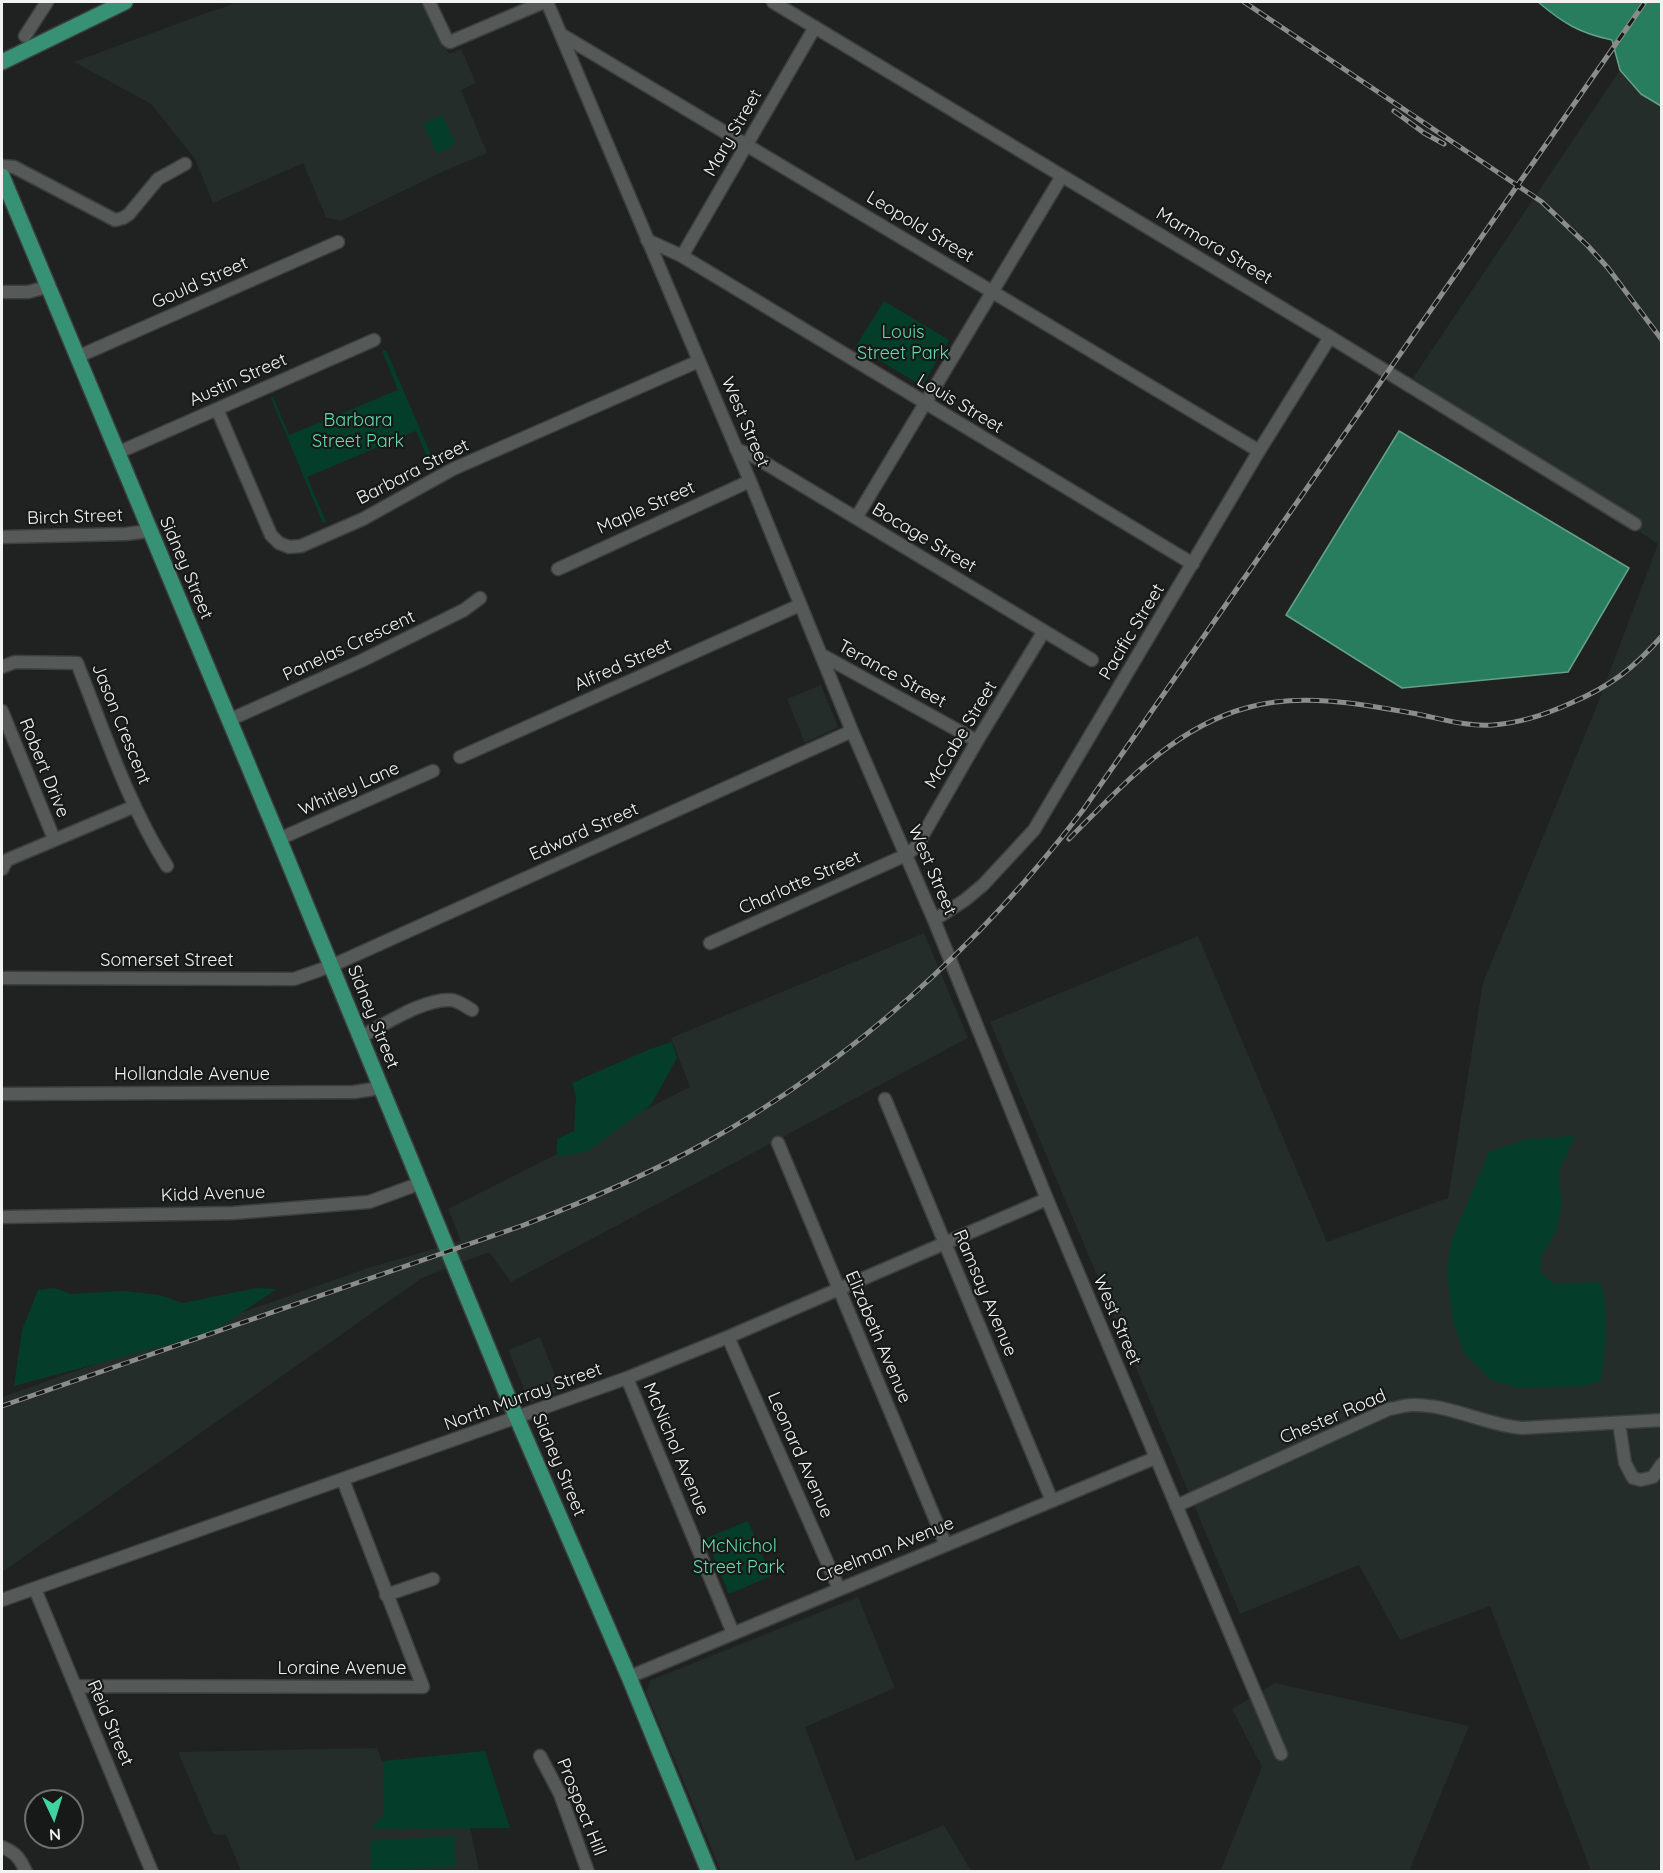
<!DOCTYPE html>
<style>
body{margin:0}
#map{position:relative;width:1663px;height:1873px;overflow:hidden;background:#1f2221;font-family:Quicksand,sans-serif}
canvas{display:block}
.frame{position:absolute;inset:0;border:3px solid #f1f3f2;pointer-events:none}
.north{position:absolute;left:24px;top:1789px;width:60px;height:60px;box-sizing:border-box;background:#161917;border:2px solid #6e706f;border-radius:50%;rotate:176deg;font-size:16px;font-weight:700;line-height:24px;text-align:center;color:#f1f3f2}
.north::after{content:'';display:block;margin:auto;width:21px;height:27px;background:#41d4a1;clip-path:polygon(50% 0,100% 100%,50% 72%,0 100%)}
</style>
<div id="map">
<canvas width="1663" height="1873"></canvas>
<div class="frame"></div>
<div class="north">N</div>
</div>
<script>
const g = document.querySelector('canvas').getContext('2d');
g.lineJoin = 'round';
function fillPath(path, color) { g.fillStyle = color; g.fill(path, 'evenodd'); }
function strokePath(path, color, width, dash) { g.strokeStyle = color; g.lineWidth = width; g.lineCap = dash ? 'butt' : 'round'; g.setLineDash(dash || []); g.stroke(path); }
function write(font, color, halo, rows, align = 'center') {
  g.font = font + ' Quicksand,sans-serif'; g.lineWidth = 4.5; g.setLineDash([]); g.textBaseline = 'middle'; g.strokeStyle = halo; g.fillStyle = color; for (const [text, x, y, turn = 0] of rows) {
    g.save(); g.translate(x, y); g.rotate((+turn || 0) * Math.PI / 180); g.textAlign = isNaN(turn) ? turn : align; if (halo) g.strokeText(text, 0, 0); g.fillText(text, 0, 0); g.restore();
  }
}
fillPath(new Path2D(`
 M236 2H424L449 54 461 49 476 83 461 90 487 153 444 171 341 221 326 217 303 163 213 203 195 159 151 104 74 62 206 13 225 7Z
 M1620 70 1641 94 1662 106 1661 1871H1591L1490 1606 1400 1640 1359 1565 1240 1614 990 1022 1198 936 1327 1242 1448 1198 1483 983 1598 703 1658 544 1413 378Z
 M821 685 838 727 805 743 787 699Z
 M924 933 968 1038 511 1282 489 1252 422 1278 2 1572V1397L371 1267 461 1241 448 1209 690 1087 671 1038Z
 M540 1337 561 1391 530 1403 508 1350Z
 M858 1597 895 1688 805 1727 856 1861 944 1825 971 1871H721L646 1692 651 1680Z
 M1275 1683 1469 1726 1409 1871 1220 1872 1262 1767 1232 1709Z
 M377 1748 409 1827 470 1826 479 1871H241L226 1835 213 1834 178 1752Z`), '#242d29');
fillPath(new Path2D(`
 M442 115 456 144 437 154 423 124Z
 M884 301 949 340 922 386 856 346Z
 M386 350 435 464 431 466 416 431 307 477 326 522 323 523 271 398 273 397 289 435 398 390 382 351Z
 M672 1042 677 1058 651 1105 587 1152 557 1157V1139L574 1131 576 1097 572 1083 650 1049Z
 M1575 1136 1559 1171 1562 1205 1556 1231 1541 1257V1273L1555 1284 1600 1282C1610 1310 1605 1352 1601 1381L1586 1386 1520 1388 1491 1380 1465 1354 1453 1322 1447 1271 1451 1241 1489 1152 1527 1139Z
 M54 1288 71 1294 122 1291 159 1295 183 1303 256 1288 277 1289 211 1333 14 1386 22 1330 38 1290Z
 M748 1521 771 1576 729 1594 706 1538Z
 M485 1751 510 1828 372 1829 384 1814 383 1761Z
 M454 1836 456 1866 371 1871 370 1841Z`), '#053d2b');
const water = new Path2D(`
 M1538 2H1661V106L1641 94 1620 70 1612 40C1579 33 1563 23 1538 2Z
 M1399 431 1629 568 1568 672 1402 688 1286 615Z`);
fillPath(water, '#277d5e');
strokePath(water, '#64a08a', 1.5);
const minor = new Path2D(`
 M429 2 447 40 450 42 544 2
 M547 2 750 481 852 731 934 920 1047 1199 1281 1754
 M773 2 1330 337 1635 524
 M562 35 1259 451
 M25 36 47 2
 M2 166 14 167 115 220 123 218 129 214 158 179 185 164
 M647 240 682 256 1193 564
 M682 256 815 27
 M2 292H28L47 287
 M77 357 338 242
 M217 409 271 535 279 543 289 547 301 546 363 519 453 469 699 361
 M736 449 755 457 1092 660
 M117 453 374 340
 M856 518 1062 176
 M2 537 126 534 149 531
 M558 569 750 481
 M822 655 977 741
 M2 667 15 662 77 663C104 731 128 804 167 866
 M2 711 54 839
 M229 720 361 661 464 610 480 598
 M460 757 800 605
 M279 839 433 771
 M2 869 7 860 135 806
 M934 920 965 900 983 885 1034 830 1259 451 1330 337
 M710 943 906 855 916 847 977 741 1044 631
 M2 978 294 979 331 966 852 731
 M360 1037C384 1025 424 998 451 1000 459 1001 465 1006 472 1010
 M2 1094 354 1092 381 1088
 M885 1099 1052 1501
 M778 1143 946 1545
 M2 1217 233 1213 369 1202 421 1183
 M728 1337 839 1589
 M627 1378 733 1633
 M1619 1423 1625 1463 1633 1478 1641 1480 1653 1477 1662 1464
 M1176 1506 1389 1409C1397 1408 1405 1405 1412 1405 1450 1404 1485 1425 1522 1428L1662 1420
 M35 1589 152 1872
 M386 1595 433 1579
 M2 1600 627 1378 728 1337 1047 1199
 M629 1677 1155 1458
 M75 1686 423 1687 343 1480
 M540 1756 560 1794 588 1872
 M2 1847C15 1852 20 1858 26 1872`);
const major = new Path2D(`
 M2 62 125 2
 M2 176 279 839 513 1409 629 1677 709 1872`);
strokePath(minor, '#3c3f3d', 15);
strokePath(major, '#3c3f3d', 18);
strokePath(minor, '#555957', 12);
strokePath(major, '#379174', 15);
const rail = new Path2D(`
 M1244 2 1542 202 1588 246 1608 268 1662 340
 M1394 111 1424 133 1444 144
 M1069 839C1121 787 1173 728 1246 708 1299 692 1363 704 1417 714 1442 719 1468 727 1493 725 1520 723 1547 714 1571 703 1611 686 1634 668 1662 636
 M2 1406 524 1225C586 1201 647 1175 705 1143 853 1061 981 944 1083 810L1645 2`);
strokePath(rail, '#8b8d8c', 5);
strokePath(rail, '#161917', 3, [9]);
write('18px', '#f1f3f2', '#161917', [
 ["Mary Street",733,133,-60],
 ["Leopold Street",920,227,31],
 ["Marmora Street",1214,246,31],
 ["Gould Street",200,283,-24],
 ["Austin Street",238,380,-24],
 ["Louis Street",960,404,31],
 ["West Street",745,422,67],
 ["Barbara Street",413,472,-27],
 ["Maple Street",646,508,-24],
 ["Birch Street",75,517,-2],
 ["Bocage Street",924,538,31],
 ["Sidney Street",186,568,67],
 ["Pacific Street",1132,632,-59],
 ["Panelas Crescent",349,646,-25],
 ["Alfred Street",623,665,-24],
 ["Terance Street",892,674,29],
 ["Jason Crescent",121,724,68],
 ["McCabe Street",961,735,-59],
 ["Robert Drive",44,768,68],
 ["Whitley Lane",349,789,-24],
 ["Edward Street",584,832,-24],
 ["West Street",932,870,67],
 ["Charlotte Street",800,883,-24],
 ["Somerset Street",167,961],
 ["Sidney Street",373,1017,68],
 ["Hollandale Avenue",192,1075],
 ["Kidd Avenue",213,1194,-2],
 ["Ramsay Avenue",985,1293,67],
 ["West Street",1117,1320,67],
 ["Elizabeth Avenue",878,1337,67],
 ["North Murray Street",523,1397,-20],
 ["Chester Road",1333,1417,-23],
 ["McNichol Avenue",676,1449,67],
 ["Leonard Avenue",800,1455,66],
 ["Sidney Street",559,1465,67],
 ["Creelman Avenue",885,1550,-22],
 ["Loraine Avenue",342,1669],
 ["Reid Street",110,1723,67],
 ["Prospect Hill",581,1807,68]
]);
write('18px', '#66daad', '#161917', [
 ["Louis",903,333],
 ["Street Park",903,354],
 ["Barbara",358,421],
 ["Street Park",358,442],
 ["McNichol",739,1547],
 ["Street Park",739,1568]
]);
</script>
